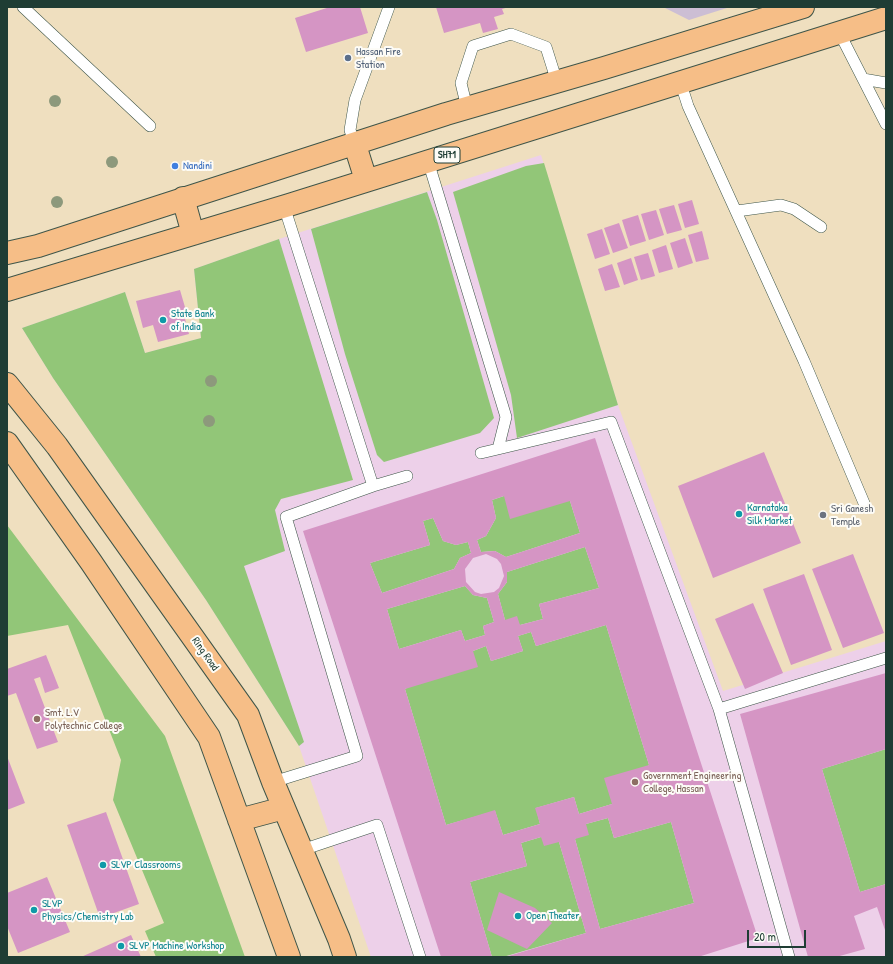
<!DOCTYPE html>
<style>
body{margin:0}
#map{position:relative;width:893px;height:964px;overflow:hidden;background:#efdfbf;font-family:"Patrick Hand",sans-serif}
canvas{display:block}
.frame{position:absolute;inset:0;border:8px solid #1f3d34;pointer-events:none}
.scale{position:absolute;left:747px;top:930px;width:59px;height:18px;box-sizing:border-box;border:2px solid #1f3d34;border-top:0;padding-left:5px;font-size:12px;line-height:14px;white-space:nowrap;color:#1f3d34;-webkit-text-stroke:3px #fdfcf7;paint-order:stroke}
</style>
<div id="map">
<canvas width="893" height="964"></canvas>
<div class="frame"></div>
<div class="scale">20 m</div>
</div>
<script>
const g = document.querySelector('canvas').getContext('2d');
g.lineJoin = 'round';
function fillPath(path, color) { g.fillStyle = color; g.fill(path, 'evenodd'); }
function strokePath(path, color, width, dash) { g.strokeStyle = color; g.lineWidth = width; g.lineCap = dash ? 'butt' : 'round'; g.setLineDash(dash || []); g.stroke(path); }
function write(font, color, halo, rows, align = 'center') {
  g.font = font + ' "Patrick Hand",sans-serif'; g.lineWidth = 4; g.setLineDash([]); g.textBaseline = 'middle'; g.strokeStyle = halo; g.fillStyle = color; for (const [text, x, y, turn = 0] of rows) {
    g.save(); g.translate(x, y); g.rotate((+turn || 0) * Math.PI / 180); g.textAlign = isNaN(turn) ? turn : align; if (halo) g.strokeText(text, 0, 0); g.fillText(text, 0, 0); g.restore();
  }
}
fillPath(new Path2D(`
 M541 155 618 405 723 691 886 641V957H371L299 746 206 600 53 378 22 328 125 292 145 353 201 338 194 269 279 239Z`), '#edd0e9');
fillPath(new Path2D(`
 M663 7H730L689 20Z`), '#ccbed4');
fillPath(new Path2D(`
 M544 163 618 405 517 438 511 395 453 192 526 166Z
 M427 192 437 220 494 418 480 433 384 462 377 455 345 354 311 229Z
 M279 239 353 480 281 499 275 510 285 551 244 566 304 742 299 746 206 600 53 378 22 328 125 292 145 353 201 338 194 269Z
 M504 496 570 501 580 533 506 557 495 551 481 552 477 540 486 536 496 518 492 500Z
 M433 518 443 541 456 545 468 542 471 553 460 558 454 569 382 593 370 563 430 545 423 521Z
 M7 525 165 736 245 957H156L145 931 164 923 113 800 121 760 68 625 7 636Z
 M585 547 599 588 539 604 543 619 520 625 505 620 498 594 507 582V572Z
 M465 586 473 595 487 598 494 622 483 626 485 635 465 641 461 630 399 649 387 609Z
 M606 625 649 765 612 804 579 814 574 797 536 808 540 824 503 835 495 811 446 825 405 689 473 651 486 646 491 661 523 651 518 636 531 632 536 646Z
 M886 749V884L860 892 822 769Z
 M608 818 614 838 671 822 694 903 600 929 575 839 586 824Z
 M541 837 559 842 586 933 503 957H492L470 882 527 866 521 843Z`), '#92c678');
fillPath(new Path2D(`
 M330 7H360L368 33 306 52 295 18Z
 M436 7H509L502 9 504 14 494 17 498 29 483 33 480 23 444 33Z
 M692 200 699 224 685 228 678 204Z
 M674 205 682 230 667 234 659 209Z
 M656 210 664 235 649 240 641 214Z
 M638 215 646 241 630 246 622 220Z
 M619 223 628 248 613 253 604 228Z
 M602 229 610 254 595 259 587 234Z
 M702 231 709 259 696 262 688 235Z
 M685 238 693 263 678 268 670 243Z
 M666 245 673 269 659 273 652 250Z
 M648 253 655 276 641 280 634 257Z
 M631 258 638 280 624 285 617 263Z
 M612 264 620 287 605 291 598 269Z
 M180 290 187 314 184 315 189 334 158 342 153 325 143 328 136 301Z
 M595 438 758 938 698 957H505L586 933 559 842 544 846 541 837 521 843 527 866 470 882 492 957H441L303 531ZM504 496 510 519 570 501 580 533 506 557 495 551 481 552 477 540 486 536 496 518 492 500ZM433 518 443 541 456 545 468 542 471 553 460 558 454 569 382 593 370 563 430 545 423 521ZM585 547 599 588 539 604 543 619 520 625 517 616 505 620 498 594 507 582V572ZM486 554 497 559 501 564 504 576 499 588 494 592 481 594 475 592 466 582 465 569 473 558ZM465 586 473 595 487 598 494 622 483 626 485 635 465 641 461 630 399 649 387 609ZM606 625 649 765 604 778 612 804 579 814 574 797 535 808 540 824 503 835 495 810 446 825 405 689 478 667 473 651 486 646 491 661 523 651 518 636 531 632 536 646ZM608 818 614 838 671 822 694 903 600 929 575 839 589 835 586 824Z
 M764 452 801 543 713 578 678 486Z
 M853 554 884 633 843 648 812 569Z
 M804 574 832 650 791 665 763 589Z
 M753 603 783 673 745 689 715 619Z
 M46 655 59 688 45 693 40 677 34 679 58 742 37 749 16 693 7 696V669Z
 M886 673V749L822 769 860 892 886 884V933L877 907 854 916 865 949 836 957H808L740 714Z
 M7 756 25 803 7 810Z
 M106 812 139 904 100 918 67 825Z
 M47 877 70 932 18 953 7 926V893Z
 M499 892 535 908 552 923 527 949 487 930Z
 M131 935 141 957H81Z`), '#d595c4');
const service = new Path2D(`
 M23 7 150 126
 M839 32 886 124
 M863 79 886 83
 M680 81 688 106 804 361 864 503
 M467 108 461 83 473 46 511 34 546 47 557 82
 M355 145 350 130 355 100 389 7
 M428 161 506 417 498 449 481 453
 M284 206 373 486
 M737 211 781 205 794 209 821 227
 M498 449 611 422 719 709
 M273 782 357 756 286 517 373 486 407 476
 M302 850 377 825 420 957
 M789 957 719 709 886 658`);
const primary = new Path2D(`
 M355 145 366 180
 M183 198 193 234
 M7 253 38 246 446 114 604 68 803 7
 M7 290 289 205 886 18
 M7 384 57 446 248 715 273 782 339 939 345 957
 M7 443 91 562 209 737 289 957
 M239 820 284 808`);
strokePath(service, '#3e5549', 12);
strokePath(primary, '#3e5549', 24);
strokePath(service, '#fff', 11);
strokePath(primary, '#f6be87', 22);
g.fillStyle = '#8d997c';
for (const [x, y] of [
 [55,101],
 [112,162],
 [57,202],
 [211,381],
 [209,421]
]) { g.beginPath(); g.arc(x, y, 6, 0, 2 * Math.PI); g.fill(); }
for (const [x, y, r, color] of [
 [348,58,4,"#5c6f8a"],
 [175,166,4,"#3f7fe0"],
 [163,320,4,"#0f9aa8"],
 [739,514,4,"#0f9aa8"],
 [823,515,4,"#6b7280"],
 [37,719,4,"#8d6e63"],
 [635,782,4,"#8d6e63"],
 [103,865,4,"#0f9aa8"],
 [34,910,4,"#0f9aa8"],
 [518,916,4,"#0f9aa8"],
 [121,946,4,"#0f9aa8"]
]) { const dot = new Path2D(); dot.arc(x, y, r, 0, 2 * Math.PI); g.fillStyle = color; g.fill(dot); strokePath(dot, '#fdfcf7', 1.5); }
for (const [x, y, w] of [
 [447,155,26]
]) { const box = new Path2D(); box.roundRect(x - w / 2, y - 8, w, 16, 3); g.fillStyle = '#fdfcf7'; g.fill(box); strokePath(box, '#1f3d34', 1); }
write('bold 10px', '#1f3d34', null, [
 ["SH71",447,155]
]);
write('11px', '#4e5e75', '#fdfcf7', [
 ["Hassan Fire",356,52],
 ["Station",356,65]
], 'left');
write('11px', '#366cbe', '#fdfcf7', [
 ["Nandini",183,166]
], 'left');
write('11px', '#0d838f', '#fdfcf7', [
 ["State Bank",171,314],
 ["of India",171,327],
 ["Karnataka",747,508],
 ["Silk Market",747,521],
 ["SLVP Classrooms",111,865],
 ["SLVP",42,904],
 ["Physics/Chemistry Lab",42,917],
 ["Open Theater",526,916],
 ["SLVP Machine Workshop",129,946]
], 'left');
write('11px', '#5b616d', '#fdfcf7', [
 ["Sri Ganesh",831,509],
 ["Temple",831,522]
], 'left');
write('11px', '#1f3d34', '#fdfcf7', [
 ["Ring Road",205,654,55]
]);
write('11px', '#785e54', '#fdfcf7', [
 ["Smt. L.V",45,713],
 ["Polytechnic College",45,726],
 ["Government Engineering",643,776],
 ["College, Hassan",643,789]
], 'left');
</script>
